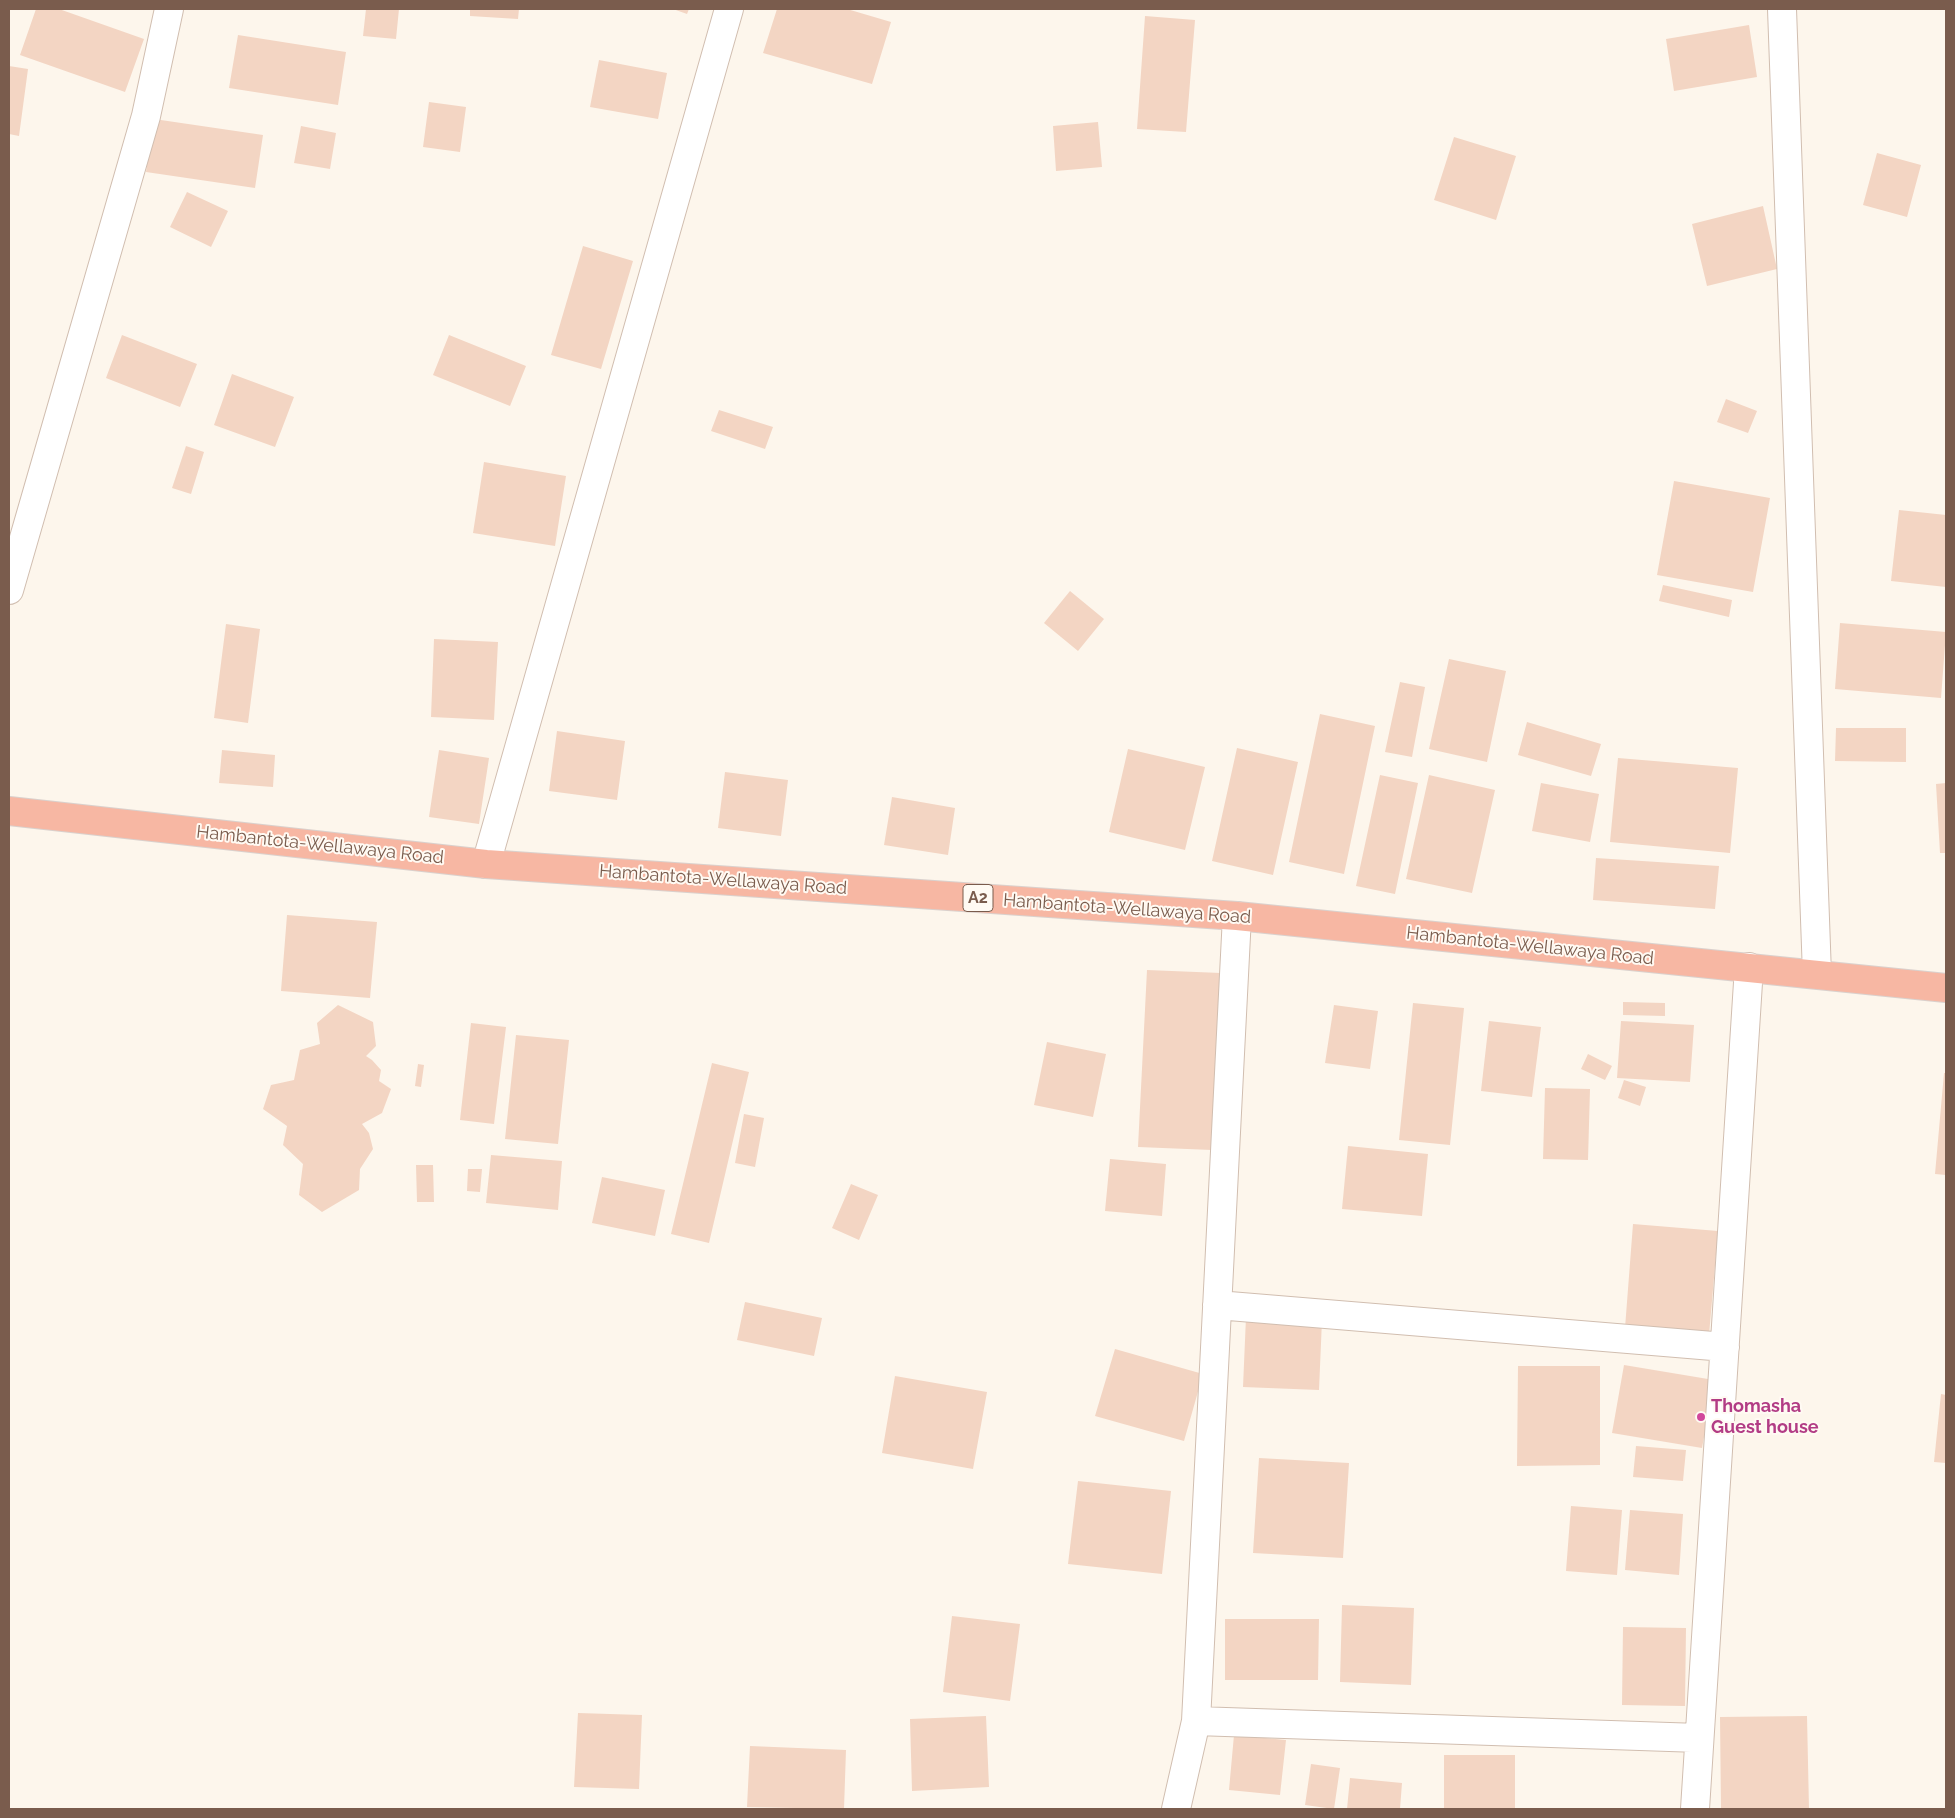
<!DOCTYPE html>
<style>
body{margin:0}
#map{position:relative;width:1955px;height:1818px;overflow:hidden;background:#fdf6ec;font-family:Raleway,sans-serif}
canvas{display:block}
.frame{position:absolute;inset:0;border:10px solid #7a5c4d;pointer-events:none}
</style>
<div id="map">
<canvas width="1955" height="1818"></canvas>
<div class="frame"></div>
</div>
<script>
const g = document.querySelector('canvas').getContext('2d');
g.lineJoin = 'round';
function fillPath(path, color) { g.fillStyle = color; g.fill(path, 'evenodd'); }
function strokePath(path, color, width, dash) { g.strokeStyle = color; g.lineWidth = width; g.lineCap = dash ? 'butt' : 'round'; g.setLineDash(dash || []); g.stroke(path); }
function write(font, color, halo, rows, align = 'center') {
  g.font = font + ' Raleway,sans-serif'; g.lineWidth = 4; g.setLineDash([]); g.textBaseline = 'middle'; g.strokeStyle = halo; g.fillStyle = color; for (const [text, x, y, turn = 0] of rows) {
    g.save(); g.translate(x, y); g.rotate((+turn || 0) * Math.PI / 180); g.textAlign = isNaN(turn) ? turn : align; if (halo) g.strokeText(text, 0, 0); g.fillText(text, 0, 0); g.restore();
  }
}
fillPath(new Path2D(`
 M36 9H59L144 39 125 92 20 55Z
 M366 9H399L396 39 363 36Z
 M470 9H519L518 19 470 16Z
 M673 9H689L687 14Z
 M777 9H847L891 22 872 84 763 53Z
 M1145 16 1195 20 1186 132 1137 129Z
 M1749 25 1757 77 1674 91 1666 39Z
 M238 35 346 52 338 105 229 88Z
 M599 60 667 73 658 119 590 107Z
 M9 66 28 69 19 136 9 134Z
 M429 102 466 107 460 152 423 147Z
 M154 119 263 135 255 188 146 172Z
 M1098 122 1102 167 1056 171 1053 126Z
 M301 126 336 133 330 169 294 163Z
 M1454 137 1516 156 1496 220 1434 200Z
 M1877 153 1921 165 1907 217 1863 205Z
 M187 192 228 211 211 247 170 227Z
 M1763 206 1777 269 1707 286 1692 224Z
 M583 246 633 261 601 369 551 355Z
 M122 335 197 364 180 407 106 378Z
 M449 335 526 366 510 406 433 375Z
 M232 374 294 397 275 447 214 425Z
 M1726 399 1757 411 1748 433 1717 422Z
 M719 410 773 427 765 449 711 431Z
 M186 446 204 452 191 494 172 488Z
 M484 462 566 476 555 546 473 533Z
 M1674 481 1770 498 1753 592 1657 575Z
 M1899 510 1946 515V587L1891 581Z
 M1663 585 1732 600 1729 617 1659 601Z
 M1070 591 1104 619 1078 651 1044 623Z
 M1840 623 1946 632 1941 698 1835 689Z
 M226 624 260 629 248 723 214 718Z
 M434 639 498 642 494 720 431 717Z
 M1449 659 1506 671 1487 762 1429 749Z
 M1400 682 1425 687 1412 757 1385 752Z
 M1320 714 1375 726 1344 874 1289 862Z
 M1527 722 1601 744 1591 776 1518 755Z
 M1836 728H1906V762L1835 761Z
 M557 731 625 741 617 800 549 791Z
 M1237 748 1298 762 1273 875 1212 861Z
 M1128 749 1205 767 1185 850 1109 832Z
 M222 750 275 755 273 787 219 783Z
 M439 750 489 758 479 824 429 817Z
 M1618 758 1738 768 1730 853 1610 842Z
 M725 772 788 780 781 836 718 828Z
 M1380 775 1418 783 1395 894 1356 886Z
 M1429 775 1495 790 1472 893 1406 879Z
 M1541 783 1599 794 1590 842 1532 831Z
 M1946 783V853H1940L1936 784Z
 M892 797 955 808 948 855 884 845Z
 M1596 858 1719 866 1715 909 1593 900Z
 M287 915 377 922 370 998 281 991Z
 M1147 970 1221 973 1212 1150 1138 1147Z
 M1623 1002 1665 1003V1016L1623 1015Z
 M1413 1003 1464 1008 1450 1145 1399 1140Z
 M338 1005 373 1022 376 1046 366 1056 372 1060 381 1070 379 1081 391 1089 382 1113 362 1124 369 1133 373 1149 360 1169 359 1190 322 1212 299 1195 303 1164 283 1145 287 1126 263 1109 271 1085 294 1080 300 1050 320 1044 317 1023Z
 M1334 1005 1378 1011 1370 1069 1325 1063Z
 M1489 1021 1541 1027 1532 1097 1481 1091Z
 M1621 1021 1694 1025 1690 1082 1617 1078Z
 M471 1023 506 1027 494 1124 460 1120Z
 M516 1035 569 1040 558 1144 505 1139Z
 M1047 1042 1106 1054 1093 1117 1034 1105Z
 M1588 1054 1612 1066 1605 1080 1581 1069Z
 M712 1063 749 1072 709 1243 671 1234Z
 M418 1064 424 1065 421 1087 415 1086Z
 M1944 1073H1946V1175L1935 1174Z
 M1624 1080 1646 1087 1640 1106 1618 1098Z
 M1545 1088 1590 1089 1588 1160 1543 1159Z
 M744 1114 764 1118 755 1167 735 1163Z
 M1348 1146 1428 1154 1422 1216 1342 1209Z
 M491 1155 562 1161 558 1210 486 1203Z
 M1110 1159 1166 1164 1162 1216 1105 1211Z
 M416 1165H433L434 1202H417Z
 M468 1169H482L480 1192 467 1191Z
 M602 1177 665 1190 655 1236 592 1223Z
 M851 1184 878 1195 859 1240 832 1228Z
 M1633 1224 1718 1231 1709 1335 1625 1328Z
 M745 1302 822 1318 814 1356 737 1340Z
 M1246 1317 1322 1320 1319 1390 1243 1387Z
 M1115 1349 1203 1374 1184 1441 1095 1416Z
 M1624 1365 1714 1380 1702 1448 1612 1433Z
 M1518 1366H1600V1465L1517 1466Z
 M895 1376 987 1392 973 1469 882 1453Z
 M1941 1394 1946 1395V1463L1934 1462Z
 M1636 1446 1686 1450 1683 1481 1633 1477Z
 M1259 1458 1349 1463 1343 1558 1253 1553Z
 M1078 1481 1171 1491 1162 1574 1068 1564Z
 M1571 1506 1622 1510 1617 1575 1566 1571Z
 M1630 1510 1683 1514 1679 1575 1625 1570Z
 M1342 1605 1414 1608 1411 1685 1340 1682Z
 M952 1616 1020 1624 1010 1701 943 1692Z
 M1225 1619H1319L1318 1680H1225Z
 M1623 1627 1686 1628 1685 1706 1622 1705Z
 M578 1713 642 1715 639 1789 574 1787Z
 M986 1716 989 1787 912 1791 910 1719Z
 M1807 1716 1809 1809H1721L1720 1717Z
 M1234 1735 1286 1740 1280 1795 1229 1790Z
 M750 1746 846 1750 844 1809 747 1807Z
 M1444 1755H1515V1809H1444Z
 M1311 1764 1340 1768 1334 1809 1305 1805Z
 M1350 1778 1402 1783 1400 1809H1347Z`), '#f3d5c3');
const minor = new Path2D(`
 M1782 9 1817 974
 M9 590 146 116 169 9
 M486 864 729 9
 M1217 1305 1725 1347
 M1196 1721 1699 1738
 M1176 1809 1196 1721 1237 916
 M1695 1809 1749 967`);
const highway = new Path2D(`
 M9 811 486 864 1237 916 1946 988`);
strokePath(minor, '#d1beb0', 30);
strokePath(highway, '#dad1cd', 30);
strokePath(minor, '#fff', 28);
strokePath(highway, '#f7b7a3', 28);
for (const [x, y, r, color] of [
 [1701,1417,5,"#d1479c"]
]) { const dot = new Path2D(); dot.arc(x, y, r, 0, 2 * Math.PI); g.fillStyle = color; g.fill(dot); strokePath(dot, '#fffaf3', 2); }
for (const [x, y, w] of [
 [978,898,30]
]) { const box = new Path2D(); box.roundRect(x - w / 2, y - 13.5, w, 27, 4); g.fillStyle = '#fffaf3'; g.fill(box); strokePath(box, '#7a5c4d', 1); }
write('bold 16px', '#7a5c4d', null, [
 ["A2",978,898]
]);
write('18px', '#7a5c4d', '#fffaf3', [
 ["Hambantota-Wellawaya Road",320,845,6],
 ["Hambantota-Wellawaya Road",723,880,4],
 ["Hambantota-Wellawaya Road",1127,909,4],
 ["Hambantota-Wellawaya Road",1530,946,6]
]);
write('bold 18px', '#b23c85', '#fffaf3', [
 ["Thomasha",1711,1407],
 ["Guest house",1711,1428]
], 'left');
</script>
